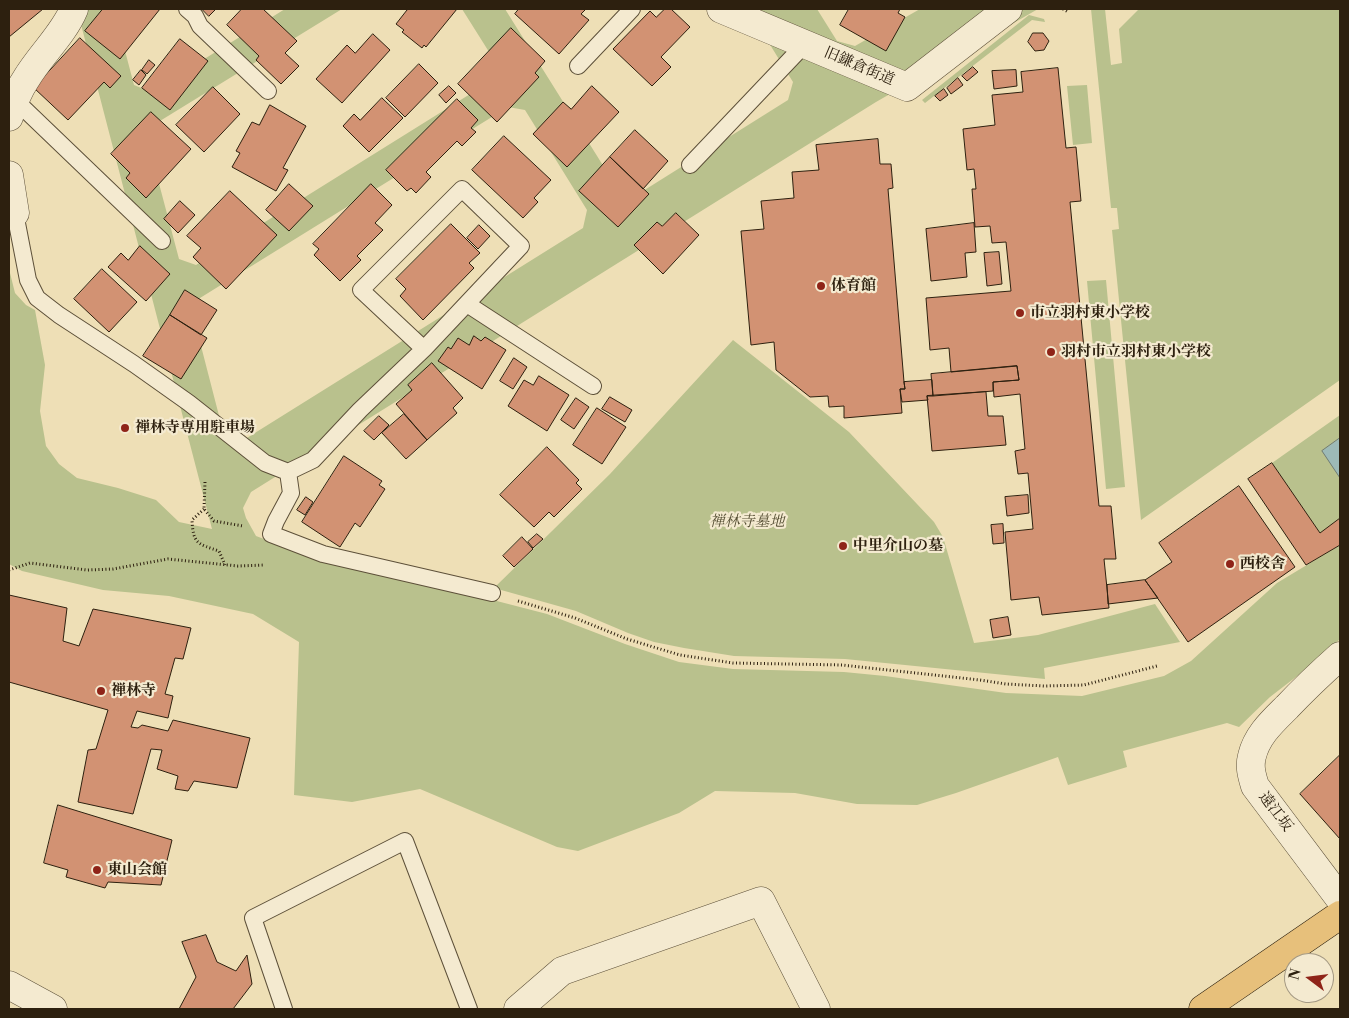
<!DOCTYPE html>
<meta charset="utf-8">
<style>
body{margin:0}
#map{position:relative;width:1349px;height:1018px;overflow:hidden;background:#eedfb6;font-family:"Libre Bodoni",serif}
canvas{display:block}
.frame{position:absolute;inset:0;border:10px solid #2d200f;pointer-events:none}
.north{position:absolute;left:1284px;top:953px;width:50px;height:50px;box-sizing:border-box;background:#f4ead0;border:1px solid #a49983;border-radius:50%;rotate:285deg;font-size:14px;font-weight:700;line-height:20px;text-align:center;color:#2d200f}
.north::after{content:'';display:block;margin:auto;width:18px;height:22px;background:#8f2418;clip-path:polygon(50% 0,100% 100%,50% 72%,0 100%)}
</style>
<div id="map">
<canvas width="1349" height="1018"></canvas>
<div class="frame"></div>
<div class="north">N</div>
</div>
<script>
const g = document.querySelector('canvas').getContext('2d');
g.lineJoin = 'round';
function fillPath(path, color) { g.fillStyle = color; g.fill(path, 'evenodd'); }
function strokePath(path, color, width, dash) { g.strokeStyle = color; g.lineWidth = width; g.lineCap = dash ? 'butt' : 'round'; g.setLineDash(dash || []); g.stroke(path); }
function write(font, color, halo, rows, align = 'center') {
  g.font = font + ' "Libre Bodoni","Noto Serif JP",serif'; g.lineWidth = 4.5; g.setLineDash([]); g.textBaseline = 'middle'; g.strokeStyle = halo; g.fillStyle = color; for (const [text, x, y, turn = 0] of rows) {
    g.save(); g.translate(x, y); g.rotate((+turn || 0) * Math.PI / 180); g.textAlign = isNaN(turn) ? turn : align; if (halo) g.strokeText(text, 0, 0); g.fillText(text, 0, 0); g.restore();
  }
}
fillPath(new Path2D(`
 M77 9H114L134 85 151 92 285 9H342L155 124 148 142 179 259 196 265 491 81 496 63 462 9H505L619 191 635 196 788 100 793 82 748 9H817L837 41 855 46 920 9H1038L876 102 251 492 243 508 246 518 256 536 323 561 489 599 547 614 625 644 679 662 733 669 844 672 885 676 1006 693 1082 696 1164 676 1191 661 1277 583 1340 545V639L1314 663 1270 697 1239 727 1227 723 1123 751 1127 767 1068 785 1058 757 956 793 917 805 857 804 795 793 715 791 679 813 578 851 557 847 420 789 352 802 294 795 299 642 253 614 169 596 103 590 22 571 9 564V269L15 293 26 305 35 310 45 365 40 411 46 446 59 464 77 478 118 488 156 500 179 522 212 529ZM508 107 525 110 587 210 583 228 242 441 224 435 193 315 200 298Z
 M1091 9H1105L1111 65 1122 63 1119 29 1139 9H1340V380L1141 520 1112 230 1119 229 1117 208H1111Z
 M1029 15 1044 19 1045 22 1032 20 925 103 922 100Z
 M1087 85 1092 143 1073 145 1067 86Z
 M1106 280 1125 487 1106 489 1087 281Z
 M733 340 849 432 934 522 943 537 974 643 1038 635 1155 604 1180 642 1044 668 1045 679 845 659 734 656 684 648 654 642 628 633 576 611 494 588 610 474Z
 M1340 415V518L1320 533 1272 463Z`), '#b9c18d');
const water = new Path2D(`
 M1340 438V478L1322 451Z`);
fillPath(water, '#9dbab7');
strokePath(water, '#707c74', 1);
const building = new Path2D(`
 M9 9H43L9 37Z
 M103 9H160L120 59 85 31Z
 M202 9H216L209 16Z
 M242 9H263L297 41 285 53 299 66 281 84 256 60 259 56 227 25Z
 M405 9H457L426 47 424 45 422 48 402 32 404 30 396 24 407 10Z
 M519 9H586L581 14 589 20 559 54 515 14Z
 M665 9H671L690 27 661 57 671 67 652 86 613 49 650 11 656 17Z
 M849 9H900L898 13 905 17 886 51 840 25Z
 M511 28 545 61 535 73 539 77 497 122 458 84Z
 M1033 33H1043L1049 41 1044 50 1035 51 1028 42Z
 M373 34 390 50 342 103 316 79 347 45 355 53Z
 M80 38 121 76 110 88 104 82 68 120 34 88Z
 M180 39 208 61 170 110 142 88Z
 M149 60 155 65 147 74 142 70Z
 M419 64 438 83 405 117 386 98Z
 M973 67 978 72 967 81 962 76Z
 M1058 68 1066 148 1076 147 1081 201 1070 202 1099 506H1111L1116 559H1104L1109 608 1042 615 1039 597 1011 600 1005 532 1033 529 1028 473 1018 474 1015 451 1025 449 1020 394 994 397 993 382 1019 380 1017 366 951 372 949 348 930 350 926 298 1011 291 1006 242 992 243 990 226 975 227 972 189H976L974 169 967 170 963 129 995 125 992 95 1023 92 1021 72Z
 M141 70 146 75 139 85 133 80Z
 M1016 70 1017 86 994 89 992 71Z
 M958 78 963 85 951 94 947 88Z
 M449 86 456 93 446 103 439 95Z
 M592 86 619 112 567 167 533 134 563 102 571 109Z
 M213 87 240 114 204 152 176 125Z
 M944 89 948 95 940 101 935 96Z
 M382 98 403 118 369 152 343 126 354 114 360 120Z
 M457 99 478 120 471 128 476 132 462 146 457 141 426 172 431 177 416 193 411 188 407 191 386 170Z
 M270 105 306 126 283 168 288 170 276 191 232 167 240 153 236 151 252 122 259 125Z
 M151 112 191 149 146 198 126 178 130 173 111 154Z
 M635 130 668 161 643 189 610 157Z
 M504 136 551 180 534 198 538 202 523 218 472 170Z
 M878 139 880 164H891L893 188 888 189 904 382 905 389H900L902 413 844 418V406L829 407 828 396 810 397 776 370 774 342 751 345 741 231 764 229 761 201 794 198 792 172 819 170 816 145Z
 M610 157 649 194 618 227 579 191Z
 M289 184 313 206 289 231 266 210Z
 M371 184 392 205 375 223 383 230 357 256 361 260 340 281 314 255 319 249 313 244Z
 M230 191 277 235 226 289 193 257 201 248 187 236Z
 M180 201 195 215 178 233 164 219Z
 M676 213 699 235 663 274 634 245 657 222 662 226Z
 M974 223 976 252 965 253 967 277 931 281 926 229Z
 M451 224 480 253 469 263 474 268 423 320 400 296 406 289 396 279Z
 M479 225 490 236 478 249 467 238Z
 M140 246 170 274 146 301 108 267 121 253 128 260Z
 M999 252 1002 284 987 286 984 253Z
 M102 269 137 302 109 332 74 299Z
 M185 290 217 310 201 335 170 315Z
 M170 315 207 338 181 379 143 356Z
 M474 336 481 341 485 337 506 350 482 389 438 361 448 347 451 349 458 338 469 345Z
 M514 358 527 367 513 389 500 381Z
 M432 363 463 398 453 408 457 413 427 440 396 404 412 390 408 385Z
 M1017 366 1019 380 993 382V391L933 396 931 374Z
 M539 376 569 395 547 431 508 406 524 380 533 385Z
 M932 380 933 396H927L928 400 902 402 900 389H905L904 382Z
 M986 392 988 416H1003L1006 445 932 451 927 396Z
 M610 397 632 410 625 422 602 409Z
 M576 398 589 407 574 429 561 420Z
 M597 408 626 427 602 464 573 445Z
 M404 414 427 440 406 459 382 433Z
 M379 416 389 425 374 440 364 431Z
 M547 447 579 480 576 483 582 489 554 517 549 512 534 527 500 495Z
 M344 456 382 481 379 485 385 489 360 527 355 523 340 547 302 522Z
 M1272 463 1320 533 1340 518V545L1306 565 1248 479Z
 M1239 486 1295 567 1188 642 1145 580 1172 562 1159 543Z
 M1028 495 1029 513 1007 516 1005 497Z
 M306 497 313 502 305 515 297 510Z
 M1003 524 1004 543 993 544 991 525Z
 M537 534 543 539 533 548 528 542Z
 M522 537 533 549 514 567 503 556Z
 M1145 580 1158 598 1108 604 1107 585Z
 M9 595 67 608 63 641 79 646 93 609 191 628 183 659 175 658 165 694 173 696 168 718 137 711 131 727 138 728 142 725 168 731 173 720 250 738 237 788 194 781 188 791 175 789 178 776 157 769 162 750 151 749 133 814 78 802 88 750 96 749 108 710 9 682Z
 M1008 617 1011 635 993 638 990 620Z
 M1340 755V839L1300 794Z
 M58 805 172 840 161 885 108 882 105 888 66 877 68 870 44 863Z
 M206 935 217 962 236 971 247 955 252 984 233 1009H179L196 977 182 942Z`);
fillPath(building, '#d29273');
strokePath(building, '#2d200f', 1);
const lane = new Path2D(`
 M187 9 195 16 200 26 268 91
 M578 66 632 9
 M15 100 162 241
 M690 165 805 44
 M15 213 28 280 37 298 59 315 134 364 189 403 265 463 288 472 313 460 360 410 424 349 521 246 462 189 361 290 424 349
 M467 304 593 386
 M288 472 291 493 276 521 271 534 323 554 492 593
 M284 1009 253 918 405 841 469 1009`);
const street = new Path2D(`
 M721 9 907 87 1008 9
 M9 117C13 104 18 91 26 79 41 54 63 35 74 9
 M9 175 15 213
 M1340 656C1322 672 1304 689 1287 707 1273 721 1257 735 1252 756 1249 767 1252 776 1255 786L1340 899
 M9 985 53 1009
 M518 1009 562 971 761 901 816 1009`);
const primary = new Path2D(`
 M1203 1009 1340 915`);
strokePath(lane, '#5d5039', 18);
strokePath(street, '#5d5039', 29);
strokePath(primary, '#2d200f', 29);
strokePath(new Path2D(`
 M1063 9 1068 12
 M205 482 204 509 214 521 243 526
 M204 509 192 520C193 544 198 544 219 551L225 565
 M9 570 30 563 87 570 113 569 168 559 238 566 265 565
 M518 601 575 618 627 639 680 655 733 663 842 665 980 680 1006 684 1044 686 1084 685 1157 666`), '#2d200f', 3, [1, 2.5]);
strokePath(lane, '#f4ead0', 16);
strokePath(street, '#f4ead0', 28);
strokePath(primary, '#e7c07b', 28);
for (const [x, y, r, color] of [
 [821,286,5,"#8f2418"],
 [1020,313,5,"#8f2418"],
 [1051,352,5,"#8f2418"],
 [125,428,5,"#8f2418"],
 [843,546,5,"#8f2418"],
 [1230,564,5,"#8f2418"],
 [101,691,5,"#8f2418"],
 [97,870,5,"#8f2418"]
]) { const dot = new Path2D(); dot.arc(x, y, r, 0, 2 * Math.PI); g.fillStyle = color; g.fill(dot); strokePath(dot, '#f4ead0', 2); }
write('15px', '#2d200f', '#f4ead0', [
 ["旧鎌倉街道",859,67,23],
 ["遠江坂",1275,812,53]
]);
write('bold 15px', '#2d200f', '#f4ead0', [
 ["体育館",831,286],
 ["市立羽村東小学校",1030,313],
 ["羽村市立羽村東小学校",1061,352],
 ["禅林寺専用駐車場",135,428],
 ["中里介山の墓",853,546],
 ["西校舎",1240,564],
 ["禅林寺",111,691],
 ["東山会館",107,870]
], 'left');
write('italic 15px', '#575035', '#f4ead0', [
 ["禅林寺墓地",747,522]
]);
</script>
